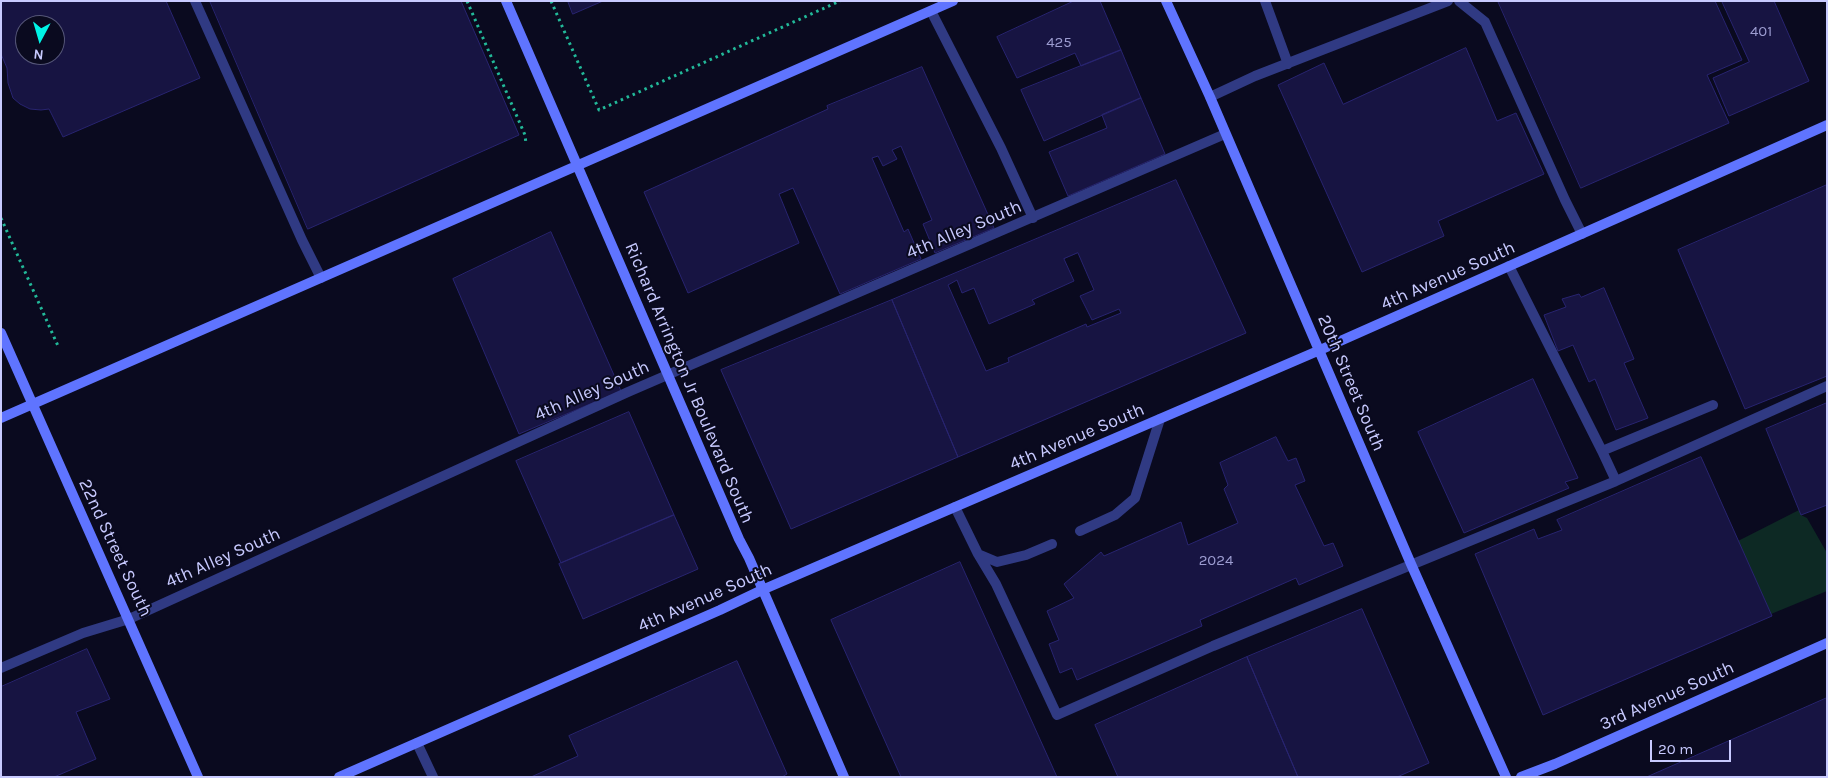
<!DOCTYPE html>
<style>
body{margin:0}
#map{position:relative;width:1828px;height:778px;overflow:hidden;background:#0a0a1f;font-family:Karla,sans-serif}
canvas{display:block}
.frame{position:absolute;inset:0;border:2px solid #c8caff;pointer-events:none}
.north{position:absolute;left:15px;top:15px;width:50px;height:50px;box-sizing:border-box;background:#0a0a1f;border:1px solid #565779;border-radius:50%;rotate:186deg;font-size:14px;font-weight:700;line-height:20px;text-align:center;color:#c8caff}
.north::after{content:'';display:block;margin:auto;width:18px;height:22px;background:#00f3e6;clip-path:polygon(50% 0,100% 100%,50% 72%,0 100%)}
.scale{position:absolute;left:1650px;top:740px;width:81px;height:22px;box-sizing:border-box;border:2px solid #c8caff;border-top:0;padding-left:6px;font-size:15px;line-height:18px;white-space:nowrap;color:#c8caff;-webkit-text-stroke:4px #0a0a1f;paint-order:stroke}
</style>
<div id="map">
<canvas width="1828" height="778"></canvas>
<div class="frame"></div>
<div class="north">N</div>
<div class="scale">20 m</div>
</div>
<script>
const g = document.querySelector('canvas').getContext('2d');
g.lineJoin = 'round';
function fillPath(path, color) { g.fillStyle = color; g.fill(path, 'evenodd'); }
function strokePath(path, color, width, dash) { g.strokeStyle = color; g.lineWidth = width; g.lineCap = dash ? 'butt' : 'round'; g.setLineDash(dash || []); g.stroke(path); }
function write(font, color, halo, rows, align = 'center') {
  g.font = font + ' Karla,sans-serif'; g.lineWidth = 4; g.setLineDash([]); g.textBaseline = 'middle'; g.strokeStyle = halo; g.fillStyle = color; for (const [text, x, y, turn = 0] of rows) {
    g.save(); g.translate(x, y); g.rotate((+turn || 0) * Math.PI / 180); g.textAlign = isNaN(turn) ? turn : align; if (halo) g.strokeText(text, 0, 0); g.fillText(text, 0, 0); g.restore();
  }
}
fillPath(new Path2D(`
 M1799 510 1801 515 1807 518 1827 553V591L1771 614 1738 541Z`), '#0d2924');
const building = new Path2D(`
 M1 1H166L200 78 63 137 49 109 41 110 30 109 20 104 13 98 8 83 7 68 1 54ZM25 25H55V55H25Z
 M210 1H461L519 135 308 229Z
 M568 1H603L573 14Z
 M1074 1H1100L1121 50 1081 66 1075 53 1017 78 997 37Z
 M1498 1H1715L1742 60 1707 75 1729 123 1581 188Z
 M1722 1H1774L1809 81 1729 116 1713 78 1749 62Z
 M1466 48 1497 121 1516 113 1544 174 1438 221 1444 236 1362 272 1278 85 1324 63 1343 104Z
 M1121 50 1141 98 1044 141 1021 90Z
 M922 67 994 228 935 253 923 224 932 220 901 146 892 150 897 159 883 166 878 156 872 158 904 232 908 229 921 259 840 294 793 188 779 194 799 243 688 293 644 192 828 109 827 106Z
 M1141 98 1165 154 1068 196 1049 152 1107 128 1102 115Z
 M1176 180 1246 333 958 457 892 300ZM1078 253 1094 290 1080 296 1092 320 1119 309 1121 313 1087 327 1086 324 1008 358 1009 362 986 371 948 285 957 280 962 293 974 288 989 324 1035 304 1032 300 1074 281 1064 259Z
 M1827 185V376L1745 409 1678 250Z
 M551 232 621 391 519 434 453 279Z
 M1604 288 1634 359 1624 363 1648 418 1616 430 1595 379 1589 382 1573 345 1558 351 1544 315 1566 307 1562 299 1579 294 1581 297Z
 M892 300 958 457 791 529 721 370Z
 M1533 379 1578 478 1565 482 1569 488 1464 533 1418 432Z
 M1827 403V505L1801 515 1766 429Z
 M629 412 674 515 561 563 516 461Z
 M1276 437 1288 461 1296 458 1305 481 1295 485 1324 546 1333 543 1343 566 1299 585 1296 578 1200 620 1202 626 1077 680 1072 668 1060 673 1049 644 1059 640 1047 611 1074 598 1064 584 1101 552 1104 556 1181 522 1188 545 1238 523 1224 489 1228 485 1220 463Z
 M1701 457 1772 616 1543 715 1475 554 1534 529 1538 539 1562 530 1557 520Z
 M674 515 698 569 583 619 559 564Z
 M960 562 1057 777H901L831 620Z
 M1362 609 1429 763 1397 777H1298L1247 657Z
 M87 649 110 699 76 712 96 759 54 777H1V687Z
 M1247 657 1298 777H1118L1095 725Z
 M737 661 787 774 782 777H531L578 756 569 736Z
 M1827 698V777H1647Z`);
fillPath(building, '#171442');
strokePath(building, '#282470', 1);
strokePath(new Path2D(`
 M467 1 525 135 526 144
 M551 1 599 110 840 1
 M1 218 58 346`), '#22b999', 3, [2.5, 4]);
strokePath(new Path2D(`
 M195 1 302 240 321 278
 M1265 1 1288 64
 M1459 1 1485 22 1565 200 1582 234
 M931 11 1001 148 1033 218
 M1210 97 1255 76 1448 1
 M1509 266 1602 451
 M1616 481 1602 451 1713 405
 M955 507 978 554 997 562 1026 555 1052 544
 M1080 531 1115 515 1135 498 1160 419
 M978 554 996 584 1057 715 1213 646 1616 481 1827 386
 M1 668 83 633 129 619 628 392 1225 134
 M417 743 433 777`), '#303a83', 10);
strokePath(new Path2D(`
 M506 1 739 539 749 558 844 777
 M1166 1 1210 97 1411 564 1506 777
 M1 333 198 777
 M1 418 953 1
 M339 777 720 610 762 590 1320 350 1827 125
 M1521 777 1555 764 1827 643`), '#5f74ff', 10);
write('15px', '#9c9cd0', null, [
 ["401",1761,32],
 ["425",1059,43],
 ["2024",1216,561]
]);
write('18px', '#c8caff', '#0a0a1f', [
 ["4th Alley South",964,230,-23],
 ["4th Avenue South",1448,276,-24],
 ["Richard Arrington Jr Boulevard South",689,383,67],
 ["20th Street South",1351,383,67],
 ["4th Alley South",592,391,-24],
 ["4th Avenue South",1077,437,-23],
 ["22nd Street South",115,548,65],
 ["4th Alley South",223,558,-24],
 ["4th Avenue South",705,598,-24],
 ["3rd Avenue South",1667,696,-24]
]);
</script>
